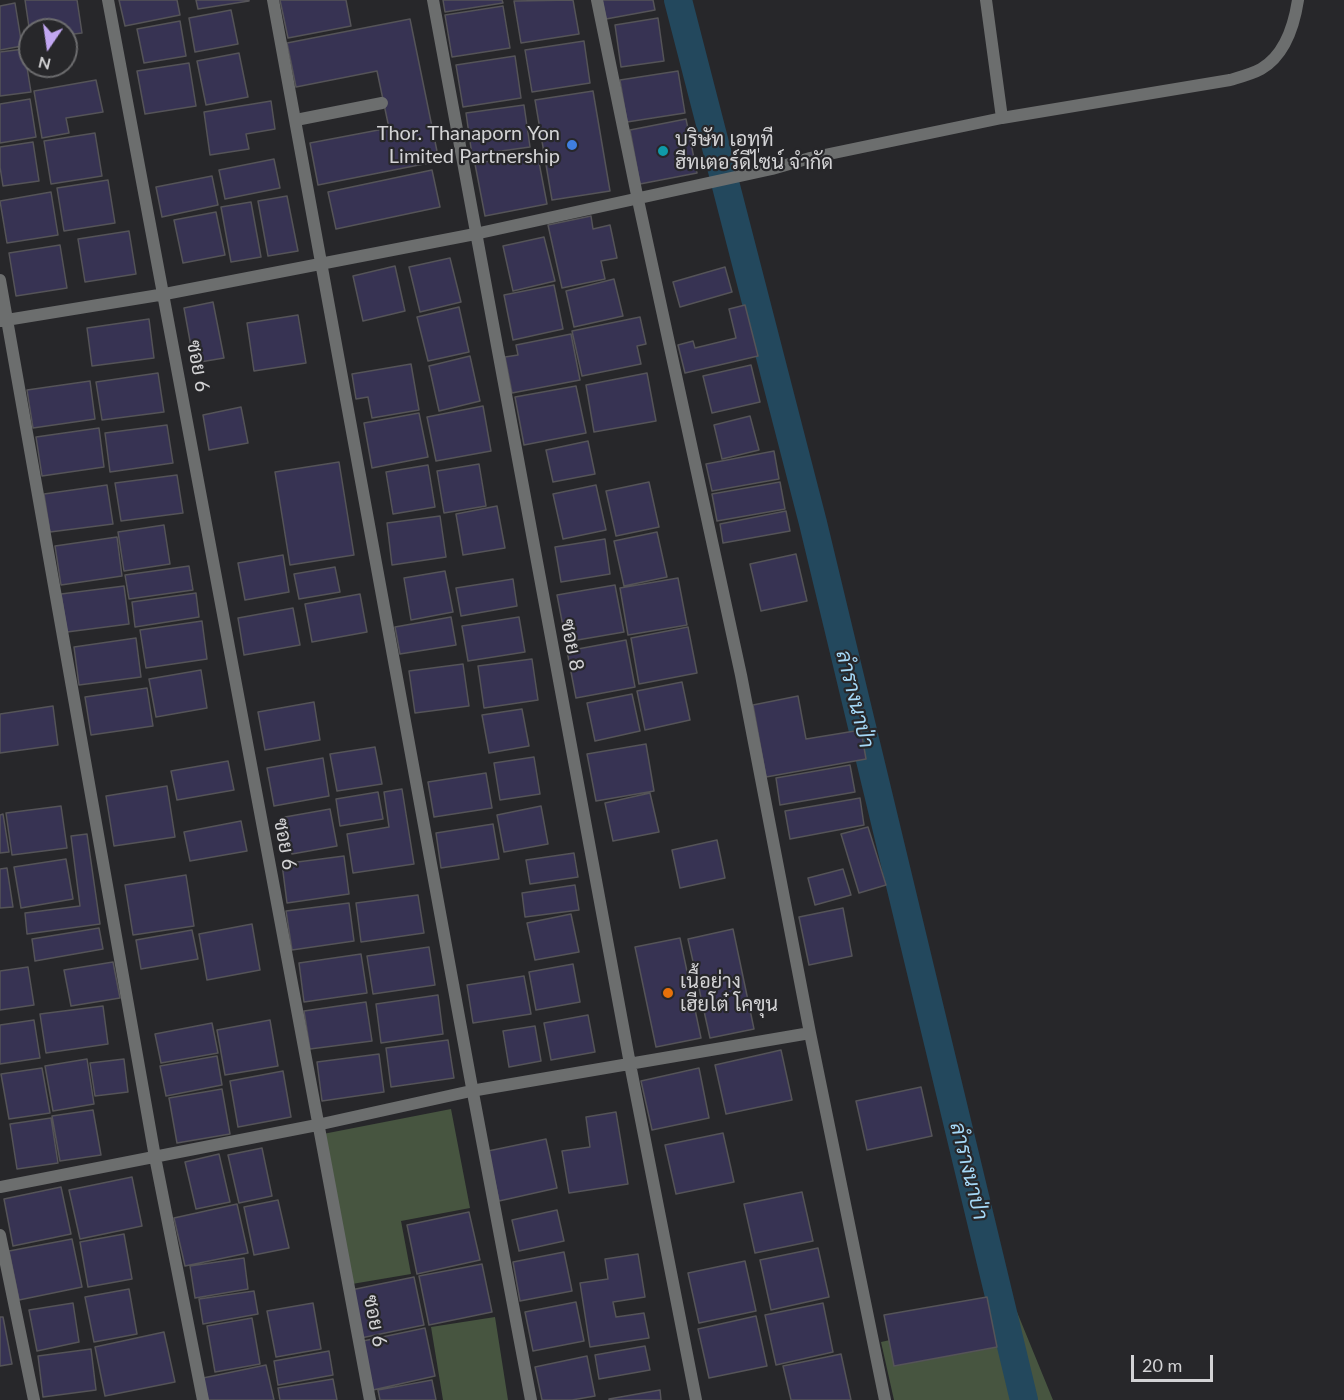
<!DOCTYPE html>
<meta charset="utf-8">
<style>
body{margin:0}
#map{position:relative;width:1344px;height:1400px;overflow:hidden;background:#27272a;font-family:Lato,sans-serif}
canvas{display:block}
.north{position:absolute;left:18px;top:18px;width:60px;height:60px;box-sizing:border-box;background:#27272a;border:2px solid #6c6c6e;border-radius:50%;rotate:193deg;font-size:16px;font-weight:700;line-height:24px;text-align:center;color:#d3d3d5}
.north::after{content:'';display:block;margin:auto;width:21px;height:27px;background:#c2a7f2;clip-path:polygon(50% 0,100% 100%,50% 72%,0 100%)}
.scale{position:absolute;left:1131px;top:1355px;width:82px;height:27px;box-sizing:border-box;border:3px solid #d3d3d5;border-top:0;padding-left:8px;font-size:18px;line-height:21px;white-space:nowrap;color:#d3d3d5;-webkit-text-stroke:4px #27272a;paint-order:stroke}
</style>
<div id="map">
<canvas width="1344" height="1400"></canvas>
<div class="north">N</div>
<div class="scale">20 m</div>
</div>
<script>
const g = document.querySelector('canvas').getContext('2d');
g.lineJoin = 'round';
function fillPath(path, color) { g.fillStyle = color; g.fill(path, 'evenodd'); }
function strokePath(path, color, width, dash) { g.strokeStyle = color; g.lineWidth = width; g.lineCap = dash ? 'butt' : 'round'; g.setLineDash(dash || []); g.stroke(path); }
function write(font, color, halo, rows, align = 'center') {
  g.font = font + ' Lato,Sarabun,sans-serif'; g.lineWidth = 4.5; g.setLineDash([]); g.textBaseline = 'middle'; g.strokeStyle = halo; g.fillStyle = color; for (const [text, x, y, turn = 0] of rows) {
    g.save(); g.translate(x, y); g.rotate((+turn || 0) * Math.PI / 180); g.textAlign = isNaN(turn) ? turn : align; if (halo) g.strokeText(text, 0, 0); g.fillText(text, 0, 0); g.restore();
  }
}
fillPath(new Path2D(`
 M451 1109 470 1208 401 1221 411 1274 352 1284 323 1134Z
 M1017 1312 1053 1400H894L881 1342Z
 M495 1317 508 1400H443L431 1327Z`), '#475540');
strokePath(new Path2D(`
 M678 0 813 523 1024 1400`), '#23485d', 28);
const building = new Path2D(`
 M25 0H77L82 33 66 35V30H30V34Z
 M119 0H177L180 15 125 26Z
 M196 0H249V1L198 9Z
 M280 0H346L351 26 288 38Z
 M443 0H502L503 3 445 12Z
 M573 0 579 34 521 43 514 1Z
 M602 0H653L655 10 606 19Z
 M15 3 22 46 0 50V6Z
 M503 6 510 48 452 57 445 15Z
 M231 10 238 44 195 52 189 18Z
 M658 18 664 61 621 67 615 25Z
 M410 19 439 161 318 185 310 143 389 128 377 71 296 87 287 43Z
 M180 21 186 56 144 63 137 29Z
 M584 41 590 83 532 92 525 50Z
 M24 49 31 92 0 96V52Z
 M239 53 248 97 206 105 197 61Z
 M515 56 521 98 463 107 456 65Z
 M189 63 196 106 145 114 137 71Z
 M678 71 685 113 627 122 620 80Z
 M96 80 103 112 66 118 69 133 42 138 34 91Z
 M593 91 610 191 552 200 535 100Z
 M30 99 36 137 0 143V104Z
 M271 101 275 129 246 134 249 149 210 155 204 112Z
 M524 105 530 147 472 155 466 113Z
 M686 119 697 173 640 184 630 130Z
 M95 133 102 176 51 184 44 141Z
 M33 142 39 181 3 186 0 167V147Z
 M537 152 547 204 485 216 475 164Z
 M274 159 280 188 225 199 219 170Z
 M432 170 440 207 336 229 328 192Z
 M212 176 218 205 162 217 156 187Z
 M108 180 115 223 64 231 57 188Z
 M51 192 58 235 7 243 0 201Z
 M287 196 298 251 268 256 258 201Z
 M251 202 261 257 231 262 221 207Z
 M216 212 225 255 183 263 174 220Z
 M591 216 593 229 610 225 617 258 601 261 605 279 562 288 548 225Z
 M129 231 136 274 85 282 78 239Z
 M544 237 555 281 513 291 503 246Z
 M60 245 67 288 16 296 9 253Z
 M450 258 461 302 420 312 409 267Z
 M395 266 405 311 363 321 353 276Z
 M725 267 732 292 680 307 673 282Z
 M614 279 623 316 574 327 566 291Z
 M554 285 563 329 513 340 504 295Z
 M213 302 224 358 194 363 184 308Z
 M745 305 758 356 685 373 678 345 693 341 695 348 736 338 729 309Z
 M459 307 469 352 428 361 417 317Z
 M298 315 306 363 254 371 247 323Z
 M640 317 646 344 637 346 641 364 582 376 572 331Z
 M149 319 154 358 92 366 87 328Z
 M571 334 580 380 512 393 505 357 518 355 516 345Z
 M470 356 480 401 439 411 429 366Z
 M411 364 419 410 372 418 368 397 356 399 352 374Z
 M751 365 760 402 712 413 703 376Z
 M158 373 164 412 102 420 96 382Z
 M647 373 656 421 594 432 586 385Z
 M90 381 95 419 33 428 27 390Z
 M576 386 586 433 524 445 515 397Z
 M483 406 491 451 436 461 427 417Z
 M241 407 248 443 209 450 203 415Z
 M419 413 428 457 372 468 364 423Z
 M750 416 759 450 722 459 714 425Z
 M167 425 173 463 110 472 105 433Z
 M99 428 104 467 42 476 36 437Z
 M588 441 595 474 553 482 546 450Z
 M774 451 779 479 712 491 706 464Z
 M339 462 354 555 290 565 275 472Z
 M479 464 486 506 444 513 437 471Z
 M428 465 435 507 393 514 386 472Z
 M177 475 183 513 121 521 115 483Z
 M649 482 659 527 616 536 606 491Z
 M780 482 785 509 717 521 712 494Z
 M107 485 113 524 50 532 44 494Z
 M596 485 606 530 563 539 553 494Z
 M497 506 505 548 463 555 456 514Z
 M786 511 790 531 723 543 720 524Z
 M440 516 446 557 392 565 387 523Z
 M164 525 170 564 124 571 118 532Z
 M657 532 667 577 624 586 614 541Z
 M117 537 122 576 61 585 55 546Z
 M605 539 610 574 561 582 555 547Z
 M796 554 807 601 761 611 750 564Z
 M283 555 289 592 245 600 238 563Z
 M189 566 193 590 129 599 125 575Z
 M335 567 340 592 299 599 294 574Z
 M445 571 453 612 411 620 404 578Z
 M678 578 687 625 628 635 620 588Z
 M513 579 517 606 461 616 456 588Z
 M615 585 624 632 566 642 557 595Z
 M124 586 129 624 67 632 61 594Z
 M196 593 199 617 135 627 132 602Z
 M360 594 367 632 312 642 305 604Z
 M293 608 300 645 244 655 238 618Z
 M451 617 456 645 400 654 395 627Z
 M519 617 525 652 468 661 462 626Z
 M202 621 207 659 146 668 140 630Z
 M688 627 697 673 639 684 631 638Z
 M136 638 141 677 79 685 74 647Z
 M626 640 635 687 576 698 567 651Z
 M532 659 538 700 484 708 478 666Z
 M463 664 469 706 415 713 409 671Z
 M201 670 207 708 156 717 149 679Z
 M682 682 690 720 645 730 637 691Z
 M147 688 153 726 91 735 85 697Z
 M632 694 640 731 595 741 587 703Z
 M798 696 806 739 861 730 866 759 766 777 753 705Z
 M314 702 320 740 265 750 258 712Z
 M53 706 58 745 0 753V714Z
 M522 709 529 746 489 753 482 715Z
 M646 744 654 791 596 801 587 754Z
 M375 747 382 784 337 791 330 754Z
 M534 757 540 794 500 800 494 763Z
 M323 758 329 796 274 806 267 768Z
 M228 761 234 790 177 800 171 771Z
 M850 765 855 792 780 805 776 778Z
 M486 773 492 808 434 817 428 782Z
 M167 786 175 837 114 846 106 796Z
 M402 789 414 864 353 873 347 834 389 827 384 792Z
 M378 792 383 819 340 826 336 799Z
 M650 793 659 832 613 841 605 803Z
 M860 798 864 825 790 839 785 811Z
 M61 806 67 848 12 855 6 813Z
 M541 806 548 844 504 852 497 815Z
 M330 809 337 846 292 854 285 817Z
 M3 814 9 852 0 853V815Z
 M241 821 247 851 190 861 184 832Z
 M493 824 499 859 441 868 436 833Z
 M868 827 886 885 859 893 841 834Z
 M87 834 100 924 27 934 25 913 80 906 71 836Z
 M717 840 725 878 680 888 672 850Z
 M574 853 578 877 530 884 526 860Z
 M344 856 349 894 287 903 282 864Z
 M66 859 73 899 21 908 14 867Z
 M7 868 13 907 0 908V869Z
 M843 869 851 895 815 905 808 878Z
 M186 875 194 926 133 935 125 885Z
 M575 885 579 910 525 917 522 893Z
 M418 895 424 933 361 942 356 903Z
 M349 903 354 941 292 950 286 911Z
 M843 908 852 956 809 965 799 917Z
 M571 914 579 952 535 960 527 923Z
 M252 924 260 970 207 980 199 934Z
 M99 928 103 949 35 961 32 939Z
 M733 929 754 1029 710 1038 688 939Z
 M192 930 198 959 141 969 136 940Z
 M680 938 701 1038 656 1047 635 947Z
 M429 947 435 985 373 994 367 956Z
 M361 954 367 993 304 1002 299 963Z
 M113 962 120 998 71 1006 64 970Z
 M573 964 580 1002 536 1010 529 972Z
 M28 967 34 1005 0 1010V971Z
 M524 976 531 1014 473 1023 467 985Z
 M438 995 443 1034 381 1043 376 1004Z
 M366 1002 372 1041 310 1049 304 1011Z
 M103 1006 108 1044 46 1053 40 1014Z
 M588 1015 595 1052 551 1060 544 1023Z
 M34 1020 40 1058 0 1064V1025Z
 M270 1020 278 1066 225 1075 217 1030Z
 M212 1023 218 1053 161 1063 155 1034Z
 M535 1026 541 1061 509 1067 503 1031Z
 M448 1040 454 1078 391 1087 386 1048Z
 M781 1050 792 1100 726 1114 715 1065Z
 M379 1054 384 1092 322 1101 317 1062Z
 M217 1056 222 1085 166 1096 160 1066Z
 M87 1059 94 1104 53 1111 45 1066Z
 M124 1059 128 1092 95 1096 90 1063Z
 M42 1068 50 1113 9 1119 1 1074Z
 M699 1068 709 1118 652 1130 641 1081Z
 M283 1071 291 1117 238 1127 230 1081Z
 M921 1087 932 1136 867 1150 856 1101Z
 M222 1089 230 1134 177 1143 169 1098Z
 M93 1110 101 1155 60 1161 52 1116Z
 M616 1112 628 1184 569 1193 562 1151 590 1147 586 1117Z
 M51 1118 58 1163 17 1169 10 1124Z
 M723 1133 734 1182 676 1194 665 1145Z
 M546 1139 557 1188 499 1201 488 1151Z
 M262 1148 272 1196 239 1203 228 1155Z
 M219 1154 230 1202 196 1209 185 1162Z
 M132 1177 142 1226 80 1239 69 1190Z
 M61 1187 71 1234 13 1246 4 1199Z
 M802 1192 813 1241 755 1253 744 1204Z
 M278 1200 289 1248 254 1255 244 1207Z
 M237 1204 248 1253 185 1266 174 1218Z
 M557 1210 564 1241 519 1251 512 1220Z
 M469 1212 480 1260 417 1274 407 1225Z
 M124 1234 132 1279 88 1287 80 1242Z
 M72 1239 82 1287 19 1300 9 1251Z
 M818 1248 829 1297 771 1310 760 1260Z
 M564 1252 572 1291 520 1301 513 1262Z
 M638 1254 645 1297 613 1302 616 1317 644 1313 649 1338 590 1347 580 1283 608 1279 605 1259Z
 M244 1258 248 1289 195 1298 190 1266Z
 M745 1261 756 1311 699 1323 688 1273Z
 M482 1264 492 1312 429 1325 419 1276Z
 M414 1277 424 1325 361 1338 351 1290Z
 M129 1289 137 1334 94 1342 85 1297Z
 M254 1291 258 1314 203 1324 199 1299Z
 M987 1297 997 1347 894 1366 884 1315Z
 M576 1302 584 1341 533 1351 525 1312Z
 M73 1303 79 1342 37 1351 29 1310Z
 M313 1303 321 1349 276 1357 267 1311Z
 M823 1303 833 1352 776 1365 765 1315Z
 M756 1316 767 1366 709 1378 698 1329Z
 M0 1317H3L12 1364 0 1366Z
 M252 1318 260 1364 215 1372 207 1326Z
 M425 1328 435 1376 373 1390 363 1341Z
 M164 1332 175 1382 105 1396 95 1347Z
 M645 1346 650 1370 599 1379 595 1355Z
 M91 1349 96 1390 43 1397 38 1356Z
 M329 1351 333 1375 278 1385 274 1361Z
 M841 1354 851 1400H791L783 1366Z
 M587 1356 595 1396 572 1400H542L535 1367Z
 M266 1365 274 1400H208L203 1378Z
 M333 1379 337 1400H280L278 1388Z
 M432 1380 436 1400H380L378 1390Z
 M660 1390 661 1400H609V1399Z`);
fillPath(building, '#373353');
strokePath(building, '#555458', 1.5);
strokePath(new Path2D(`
 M296 120 382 103`), '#6c6e6e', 12);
strokePath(new Path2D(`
 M108 0C198 466 280 934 370 1400
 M273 0C361 466 441 934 531 1400
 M433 0 630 1064 696 1400
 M597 0 638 200 741 675 810 1033 885 1400
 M986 0 1002 118
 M0 280 155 1157 203 1400
 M0 321 165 294 475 234 772 169 810 158 1002 118 1230 80C1240 77 1252 74 1261 69 1285 55 1294 26 1298 0
 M0 1187 317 1125 471 1091 810 1033
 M0 1235 34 1400`), '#6c6e6e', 12);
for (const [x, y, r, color] of [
 [572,145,6,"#3f7fe0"],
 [663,151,6,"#0f9aa8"],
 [668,993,6,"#e8710a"]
]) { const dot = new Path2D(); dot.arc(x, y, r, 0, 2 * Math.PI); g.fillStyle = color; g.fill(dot); strokePath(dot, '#27272a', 2); }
write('20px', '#d3d3d5', '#27272a', [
 ["Thor. Thanaporn Yon",560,134,"right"],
 ["Limited Partnership",560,157,"right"],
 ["บริษัท เอทูที",675,140],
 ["ฮีทเตอร์ดีไซน์ จำกัด",675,163],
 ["เนื้อย่าง",680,982],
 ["เฮียโต๋ โคขุน",680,1005]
], 'left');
write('20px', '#d3d3d5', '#27272a', [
 ["ซอย 6",198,366,80],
 ["ซอย 8",572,645,79],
 ["ซอย 6",285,844,80],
 ["ซอย 6",375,1321,79]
]);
write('italic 21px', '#a5d8f7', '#27272a', [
 ["ลำรางนาป่า",855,699,76],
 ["ลำรางนาป่า",969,1171,76]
]);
</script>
